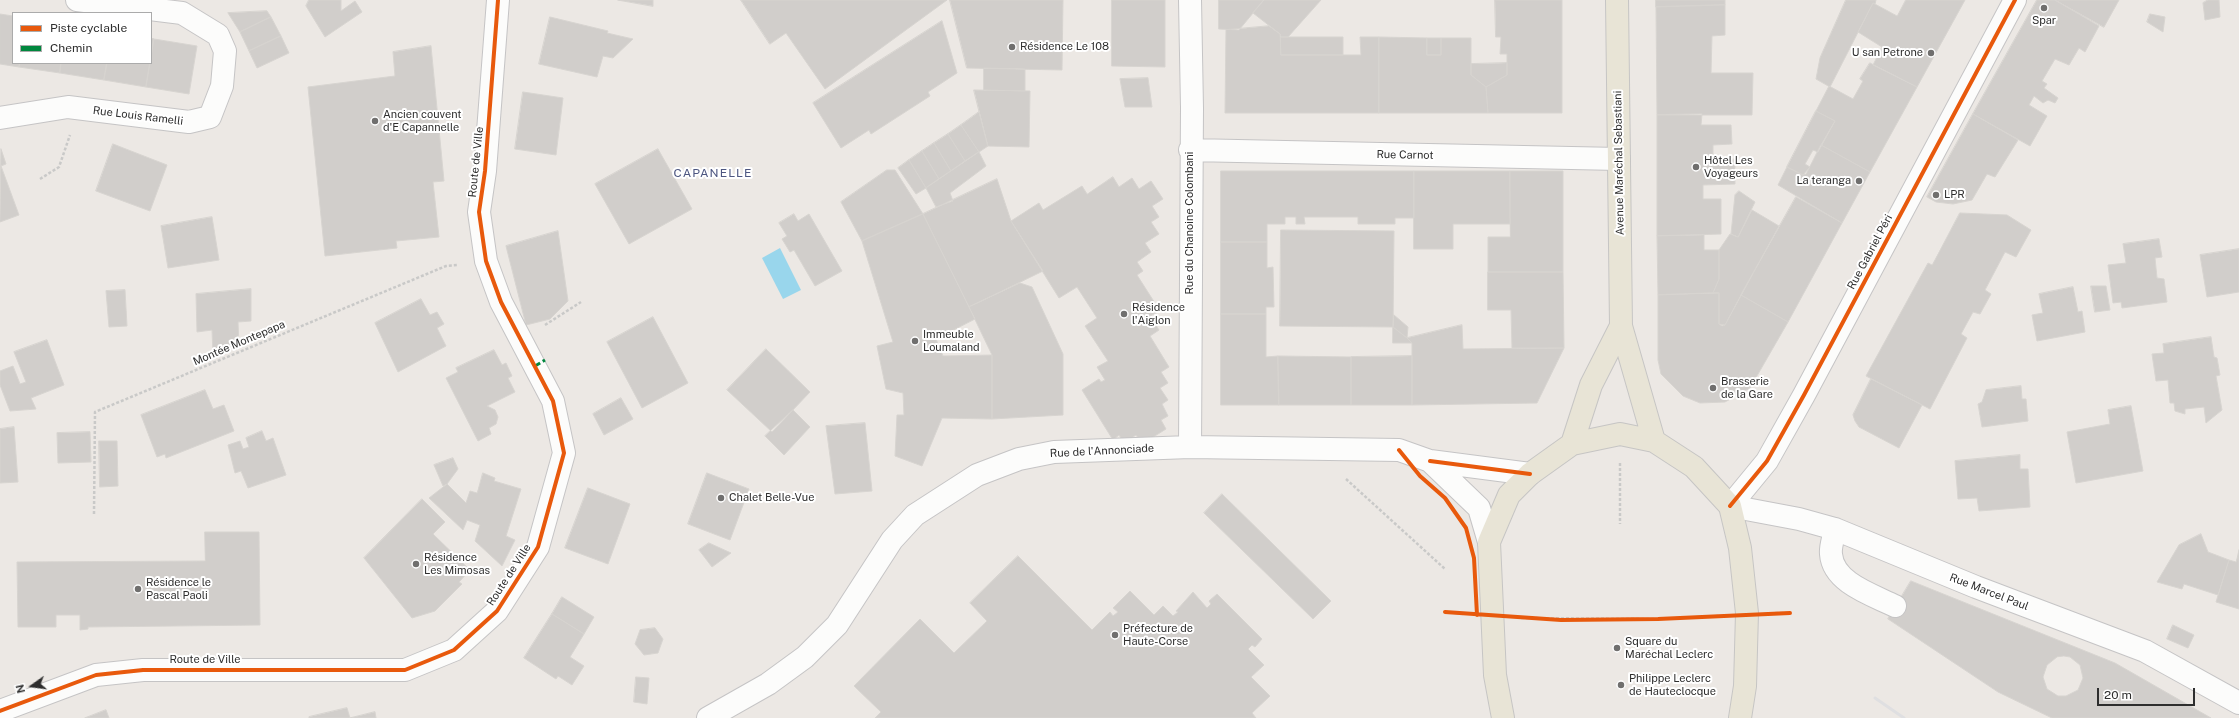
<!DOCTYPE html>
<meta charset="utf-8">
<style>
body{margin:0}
#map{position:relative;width:2239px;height:718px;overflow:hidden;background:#ece8e4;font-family:"Public Sans",sans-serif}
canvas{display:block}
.legend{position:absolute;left:12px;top:12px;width:140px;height:52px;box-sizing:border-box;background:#fff;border:1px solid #ababab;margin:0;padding:5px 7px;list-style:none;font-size:12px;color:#2e2e2e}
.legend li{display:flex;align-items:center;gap:8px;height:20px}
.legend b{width:20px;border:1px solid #ababab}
.north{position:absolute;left:12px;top:666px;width:40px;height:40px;-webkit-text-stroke:3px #fff;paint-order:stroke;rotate:256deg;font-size:11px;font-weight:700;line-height:16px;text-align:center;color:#2e2e2e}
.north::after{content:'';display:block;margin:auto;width:14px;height:18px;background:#2e2e2e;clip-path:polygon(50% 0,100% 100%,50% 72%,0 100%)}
.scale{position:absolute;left:2097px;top:688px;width:98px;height:18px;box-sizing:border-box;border:2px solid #2e2e2e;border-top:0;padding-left:5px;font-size:12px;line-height:14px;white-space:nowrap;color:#2e2e2e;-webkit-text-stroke:3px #fff;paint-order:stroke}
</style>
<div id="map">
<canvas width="2239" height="718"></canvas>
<ul class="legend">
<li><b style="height:5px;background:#e8590c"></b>Piste cyclable</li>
<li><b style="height:5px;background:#00873e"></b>Chemin</li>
</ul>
<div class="north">N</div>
<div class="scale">20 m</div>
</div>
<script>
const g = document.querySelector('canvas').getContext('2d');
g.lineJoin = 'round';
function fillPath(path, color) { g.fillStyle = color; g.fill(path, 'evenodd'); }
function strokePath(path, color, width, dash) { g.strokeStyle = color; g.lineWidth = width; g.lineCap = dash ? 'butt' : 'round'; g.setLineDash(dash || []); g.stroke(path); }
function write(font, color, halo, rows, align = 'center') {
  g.font = font + ' "Public Sans",sans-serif'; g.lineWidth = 4; g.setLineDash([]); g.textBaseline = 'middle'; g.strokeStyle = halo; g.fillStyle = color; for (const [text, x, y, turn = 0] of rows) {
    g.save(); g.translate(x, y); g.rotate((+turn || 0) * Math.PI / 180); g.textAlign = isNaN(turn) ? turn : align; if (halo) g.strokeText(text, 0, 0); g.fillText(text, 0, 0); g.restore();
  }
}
fillPath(new Path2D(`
 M780 248 801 290 783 299 762 258Z`), '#99d6ec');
const building = new Path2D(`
 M309 0H341V11L355 1 362 12 325 37 306 6Z
 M618 0H653V6Z
 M741 0H947L825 89 786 33 770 44Z
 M950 0H1063L1062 70 967 68Z
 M1112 0H1165V67L1112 66Z
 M1219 0H1263V1L1239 30 1219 29Z
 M1264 0H1321L1288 37H1281L1280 34 1253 13Z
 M1495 0H1562V113H1488L1486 87 1507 75V54H1500L1501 37H1496Z
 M1656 0H1725V5L1656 7Z
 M1846 0H1876L1875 4 1873 3 1830 87 1816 79 1820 58Z
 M1906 0H1965L1917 87 1873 65 1882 47 1858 32 1873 3 1897 16Z
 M2037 0H2055L2099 26 2085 52 2079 48 2069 65 2055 59 2042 81 2047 84 2044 88 2058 98 2055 103 2048 100 2043 103 2034 96 2029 105 2047 116 2030 146 1973 114Z
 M2055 0H2119L2104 27Z
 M2208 0H2219L2220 17 2205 20 2203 3Z
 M1725 5V35L1712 36 1711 73H1753L1752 115H1657L1656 7Z
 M267 11 271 17 240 32 228 13Z
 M0 14 13 16V63H20L19 67 0 64Z
 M2150 14 2165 17 2163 32 2147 22Z
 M271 17 281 36 249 51 240 32Z
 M550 17 608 31 607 33 633 39 613 58 603 56 597 77 539 64Z
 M942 21 957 73 928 92 930 96 871 134 869 130 841 148 813 103Z
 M1269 26 1280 34 1281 55H1361L1360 37H1379V113H1225L1226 30Z
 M281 36 289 53 257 68 249 51Z
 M1281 37H1343V55H1281Z
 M1379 37 1427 38V55H1441V38H1471V75L1486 87 1488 113H1379Z
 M151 38 154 39 151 57Z
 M1427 38H1441V55H1427Z
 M154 39 197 46 189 94 146 87Z
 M431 46 444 181 433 182 439 237 396 241 397 248 325 256 308 87 395 76 393 52Z
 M20 63H61L60 73 19 67Z
 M61 63H107L104 80 60 73Z
 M107 63H150L146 87 104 80Z
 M1507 63V75L1486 87 1471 75V64Z
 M1870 63 1917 87 1870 172 1821 145 1835 121 1816 111 1829 86 1853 99 1863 81 1860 79Z
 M984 68 1025 69V91L984 90Z
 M1148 78 1152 107H1125L1120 79Z
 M974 90 1030 91 1029 147 988 146Z
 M523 92 563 98 556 155 515 149Z
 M1816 111 1835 121 1818 152 1813 150 1805 164 1810 167 1803 175 1787 167Z
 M979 112 988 146 979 152 961 125Z
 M1702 114 1701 125H1731L1732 144 1713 145V159H1735V184L1703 185V199H1721V234L1657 236V115Z
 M1973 114 2018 140 1995 177 1987 174 1972 200 1953 204 1936 202 1927 197Z
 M961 125 979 152 965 161 948 134Z
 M948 134 965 161 951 171 934 143Z
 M934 143 951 171 939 179 922 151Z
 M113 144 167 165 150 211 96 191Z
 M1821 145 1870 172 1842 223 1778 185 1787 167 1803 175 1806 174Z
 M1 149 6 164 1 166 19 215 0 222Z
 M658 149 692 209 629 244 595 184Z
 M922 151 939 179 926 188 909 160Z
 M979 152 986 166 950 193 953 201 936 207 926 188Z
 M909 160 926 188 916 194 898 168Z
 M887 170H895L923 214 862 241 841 202Z
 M1221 171H1414V218H1395V224H1358V217H1304L1305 224H1296V217H1285V224H1267V242H1221Z
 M1414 171H1510V224H1453V249H1414Z
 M1510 171H1563V272H1488V237H1510Z
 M1113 177 1119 187 1132 178 1139 189 1151 181 1163 199 1152 206 1159 217 1151 222 1159 234 1145 243 1151 252 1137 262 1143 271 1137 275 1160 311 1150 316 1159 330 1150 336 1169 367 1161 372 1168 383 1160 388 1168 400 1162 404 1168 416 1161 420 1166 429 1142 444 1136 435 1124 443 1119 435 1113 440 1082 390 1099 379 1101 382 1105 380 1097 367 1108 361 1085 326 1097 318 1077 287 1059 298 1011 221 1039 203 1043 210 1082 186 1087 194Z
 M997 179 1011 221 1043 271 969 307 923 214Z
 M1739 191 1755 202 1738 237 1731 234 1735 195Z
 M1796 197 1842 223 1788 322 1741 295Z
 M1752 210 1779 226 1725 325 1722 326 1719 324V293H1713L1719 279V250L1730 234 1738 237Z
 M1960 213 2007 215 2031 230 2016 257 2005 252 1985 290 1991 294 1980 314 1973 312 1961 334 1967 338 1930 409 1866 376 1928 263 1932 265Z
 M794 214 798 221 809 214 842 271 815 286 794 250 790 252 782 239 787 236 779 223Z
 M923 214 975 319 936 339 943 356 992 355V419L942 418 922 466 895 456 897 415H904L903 393 886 389 877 346 893 342 862 241Z
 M212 217 219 260 168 268 161 226Z
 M1281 230 1394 231 1393 327 1280 326Z
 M558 231 568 301 550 319 526 325 506 246Z
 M1704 235V250H1719V279L1713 293 1658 295 1657 236Z
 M2159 239 2162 257 2155 258 2157 278 2164 279 2167 302 2122 308 2121 302 2113 303 2108 265 2126 263 2123 244Z
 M1221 242H1267V268L1273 267 1274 307H1266V314H1221Z
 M2239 249V292L2207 297 2200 255Z
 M1488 272H1563L1564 348H1512L1511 310H1488Z
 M1020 283 1032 287 1063 354V415L992 419V355L969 307Z
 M2091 286H2106L2110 310 2095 312Z
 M2073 287 2078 312 2082 311 2085 332 2037 341 2032 315 2043 313 2039 294Z
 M251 289V321L238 322 239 345 213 356 212 330 197 332 196 294Z
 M125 290 127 326 109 327 106 291Z
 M1719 293V324L1725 325 1741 295 1788 322 1750 388 1725 402 1700 403 1683 396 1661 374 1658 360V295Z
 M421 299 430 315 437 312 444 324 437 328 446 346 398 372 375 323Z
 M1221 314H1266V357L1278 356 1279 405H1221Z
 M1394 315 1408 327 1407 338 1393 327Z
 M653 317 688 383 642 408 607 342Z
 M1462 325 1463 349 1564 348 1537 403 1412 405V343L1407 338Z
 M1393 327 1407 338 1412 343H1393Z
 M2211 337 2214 357 2217 358 2220 375 2216 376 2222 410 2206 423 2204 407 2185 409V414L2175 411 2174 403H2170L2168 380 2156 381 2152 354 2164 353 2163 344Z
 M47 340 64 385 31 398 36 409 10 411 0 385V371L13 366 20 384 26 382 14 352Z
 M766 349 810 392 772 432 727 390Z
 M494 350 502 365 506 363 512 376 508 378 515 392 487 406 495 410 498 417 496 424 489 428 491 434 478 441 446 378 458 372 456 368Z
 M1278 356 1351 357V405H1279Z
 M1412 356V405H1351V357Z
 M1871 379 1922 405 1899 448 1859 427 1855 421 1853 415Z
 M2021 386 2022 399H2026L2028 421 1982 427 1978 404 1982 402 1986 390Z
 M205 390 213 409 224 405 234 431 166 458 165 454 157 457 141 415Z
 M621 398 633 419 604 435 593 414Z
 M2131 406 2143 471 2076 483 2067 432 2110 424 2108 410Z
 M793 410 810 427 784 455 765 436Z
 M865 423 872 491 835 494 826 426Z
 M14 427 18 482 0 483V429Z
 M262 431 266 441 273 438 286 475 248 488 241 471 235 473 228 445 240 441 243 449 249 447 246 438Z
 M90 432 91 462 58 463 57 433Z
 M99 441H117L118 486 100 487Z
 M2020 455V469H2028L2030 507 1979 511 1977 498 1958 499 1955 461Z
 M453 458 458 469 447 484 443 486 434 465Z
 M483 473 495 478 494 481 521 489 506 536 515 540 502 566 475 541 480 525 467 520 463 530 429 498 447 484 466 503 470 491 477 493Z
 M707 473 749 489 730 540 688 524Z
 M588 488 630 504 608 564 565 548Z
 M1222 494 1331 601 1313 619 1204 513Z
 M422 499 445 522 433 534 470 570 459 582 462 584 435 611 412 618 364 558Z
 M205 532H259L260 625 88 627V629L80 630V615H56V627H18L17 562 205 561Z
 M2201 534 2208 552 2229 560 2218 595 2184 584 2182 589 2157 582 2179 545Z
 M709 543 731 553 712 567 699 550Z
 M2239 550V609L2216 602 2229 560 2236 562Z
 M1018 556 1092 630 1110 612 1113 616 1118 612 1113 608 1130 591 1154 615 1163 606 1173 616 1178 612 1176 611 1193 592 1207 608 1211 604 1209 601 1217 594 1262 639 1255 647 1252 645 1248 649 1264 665 1251 677 1270 696 1252 713 1256 718H875L881 712 854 686 920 619 954 653 987 621 970 603Z
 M1911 581 2115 663 2211 718H2052L1998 692 1888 619ZM2064 656 2070 657 2080 665 2083 678 2078 690 2066 696H2058L2047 689 2043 677 2047 665 2057 657Z
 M562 597 594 617 584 634 552 614Z
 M552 614 584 634 570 657 584 666 572 685 558 676 556 679 524 658Z
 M2173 625 2194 635 2188 648 2167 639Z
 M655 628 663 639 658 653 644 655 635 644 640 630Z
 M636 677 649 678 647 704 634 702Z
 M347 708 350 718H309V717Z
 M106 710 109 718H85Z
 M375 712 376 718H350Z`);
fillPath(building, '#d1cecb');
strokePath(building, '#d7d4d0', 1);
const minor = new Path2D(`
 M2015 0 1804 395 1767 461 1730 506 1799 519 1835 529 1976 587 2145 651 2239 703
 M0 118 68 107 189 122 210 117 222 86 225 51 218 35 182 13 77 0
 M1190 150 1619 159
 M1190 447 1192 108 1190 0
 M1430 461 1479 508 1489 542
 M1835 529C1834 537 1830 546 1831 554 1833 583 1873 595 1895 606
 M0 711 96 675 143 670H405L454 650 497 611 538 547 564 453 553 401 501 302 486 261 479 212 485 171 498 0
 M708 718 768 684 805 657 837 625 892 540 915 515 977 475 1019 459 1054 452 1190 447 1399 450 1430 461 1530 474`);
const major = new Path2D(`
 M1617 0 1621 326 1654 441
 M1572 444 1591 385 1621 326
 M1503 718 1495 675 1489 542 1509 495 1530 474 1572 444 1620 434 1654 441 1694 467 1730 506 1740 548 1747 613 1745 686 1740 718`);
strokePath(minor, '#c5c4c5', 24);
strokePath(major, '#c6c5c4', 24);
strokePath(new Path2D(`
 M40 179 59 167 70 135
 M545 325 581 302
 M1620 463V524
 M1346 479 1445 569
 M94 514 95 412 446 266 458 265
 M1445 612 1464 614
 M1775 613H1790
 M1521 618 1658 619 1718 616`), '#c9c9c8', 2.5, [3, 2]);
strokePath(minor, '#fcfcfb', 22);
strokePath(major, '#e8e4d6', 22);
strokePath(new Path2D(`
 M1875 698 1904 718`), '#dfdfe1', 3);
strokePath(new Path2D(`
 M535 366 545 360`), '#00873e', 3, [6, 3]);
strokePath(new Path2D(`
 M1399 450 1420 476 1445 498 1466 528 1474 558 1477 615
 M1430 461 1530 474
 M1730 506 1767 461 1804 395 2015 0
 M1445 612 1561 620 1658 619 1790 613
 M0 711 96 675 143 670H405L454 650 497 611 538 547 564 453 553 401 501 302 486 261 479 212 485 171 498 0`), '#e8590c', 4);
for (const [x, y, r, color] of [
 [2044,8,4,"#706f6e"],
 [1012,47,4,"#706f6e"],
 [1931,53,4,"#706f6e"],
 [375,121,4,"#706f6e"],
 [1696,167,4,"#706f6e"],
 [1859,181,4,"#706f6e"],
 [1936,195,4,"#706f6e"],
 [1124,314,4,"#706f6e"],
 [915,341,4,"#706f6e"],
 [1713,388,4,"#706f6e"],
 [721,498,4,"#706f6e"],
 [416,564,4,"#706f6e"],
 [138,589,4,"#706f6e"],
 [1115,635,4,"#706f6e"],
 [1617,648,4,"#706f6e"],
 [1621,685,4,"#706f6e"]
]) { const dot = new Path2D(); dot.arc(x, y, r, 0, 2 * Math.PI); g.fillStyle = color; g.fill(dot); strokePath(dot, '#fff', 1.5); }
write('11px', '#2e2e2e', '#fff', [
 ["Spar",2044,21,"center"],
 ["Résidence Le 108",1020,47],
 ["U san Petrone",1923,53,"right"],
 ["Ancien couvent",383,115],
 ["d'E Capannelle",383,128],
 ["Hôtel Les",1704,161],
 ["Voyageurs",1704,174],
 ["La teranga",1851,181,"right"],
 ["LPR",1944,195],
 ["Résidence",1132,308],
 ["l'Aiglon",1132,321],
 ["Immeuble",923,335],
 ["Loumaland",923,348],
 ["Brasserie",1721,382],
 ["de la Gare",1721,395],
 ["Chalet Belle-Vue",729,498],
 ["Résidence",424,558],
 ["Les Mimosas",424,571],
 ["Résidence le",146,583],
 ["Pascal Paoli",146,596],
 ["Préfecture de",1123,629],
 ["Haute-Corse",1123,642],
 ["Square du",1625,642],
 ["Maréchal Leclerc",1625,655],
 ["Philippe Leclerc",1629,679],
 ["de Hauteclocque",1629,692]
], 'left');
write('11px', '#2e2e2e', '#fff', [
 ["Rue Louis Ramelli",138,116,7],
 ["Rue Carnot",1405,155,1],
 ["Route de Ville",476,162,-84],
 ["Avenue Maréchal Sebastiani",1619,163,-91],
 ["Rue du Chanoine Colombani",1190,223,-90],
 ["Rue Gabriel Péri",1870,252,-62],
 ["Montée Montepapa",239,343,-23],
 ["Rue de l'Annonciade",1102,451,-3],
 ["Route de Ville",509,575,-57],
 ["Rue Marcel Paul",1989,592,21],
 ["Route de Ville",205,660]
]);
g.letterSpacing = '1px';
write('12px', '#4d5680', '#fff', [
 ["CAPANELLE",713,173]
]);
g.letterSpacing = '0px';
</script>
